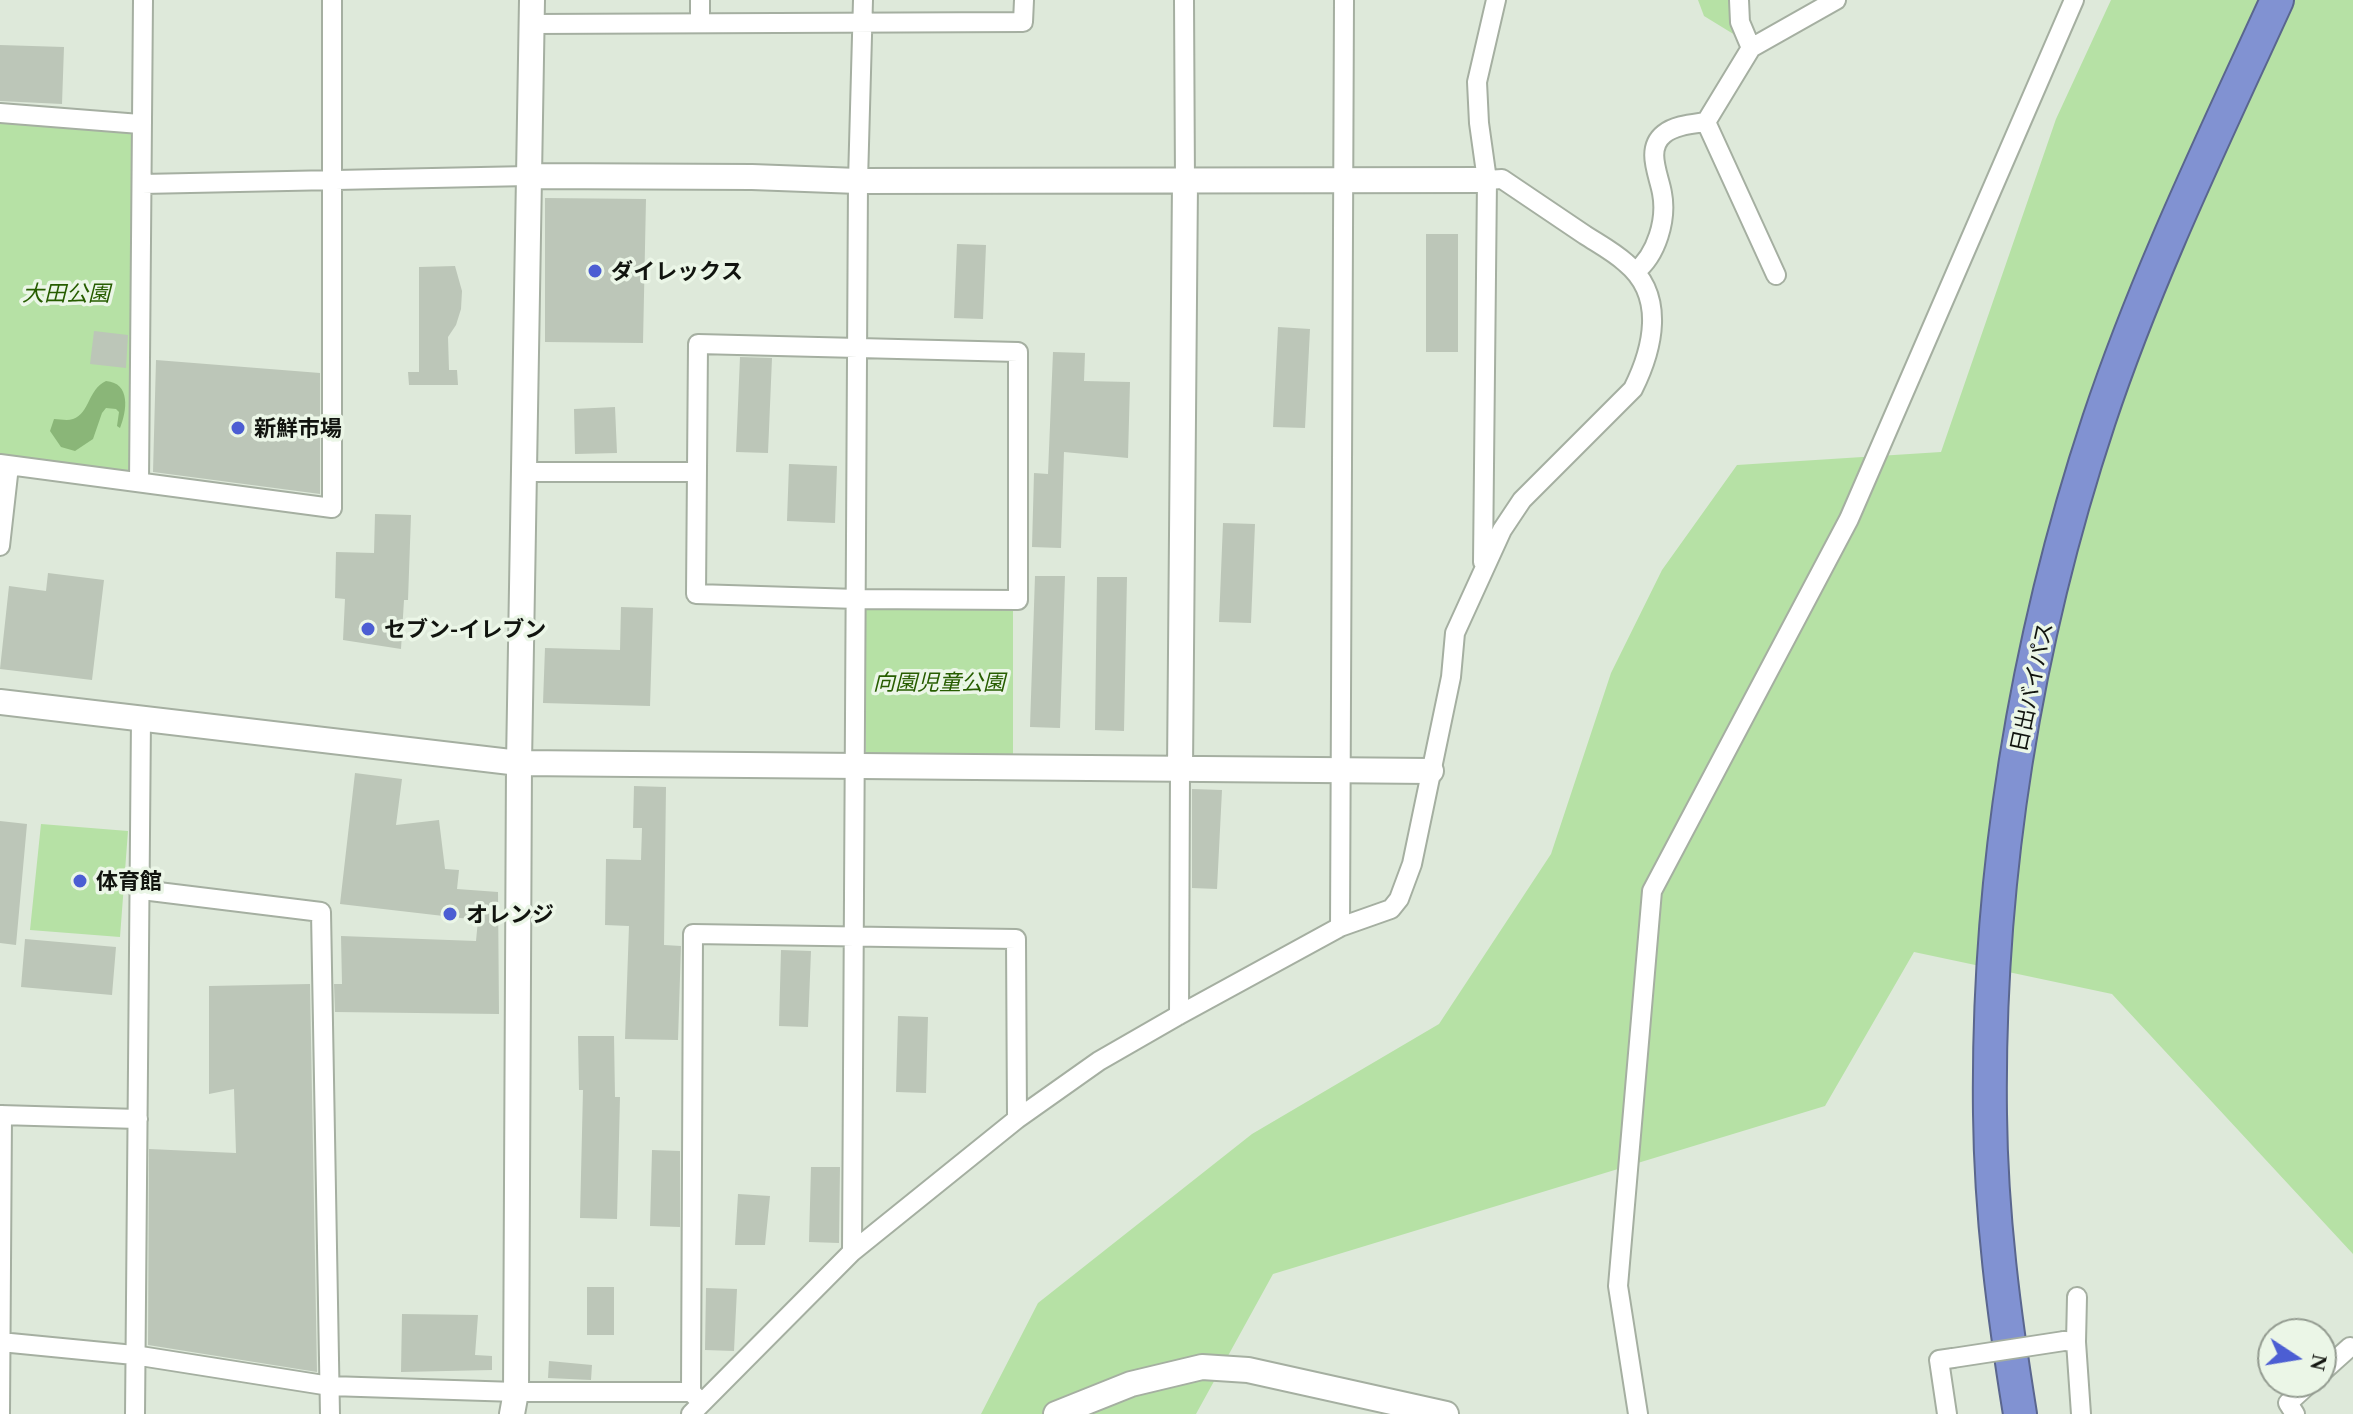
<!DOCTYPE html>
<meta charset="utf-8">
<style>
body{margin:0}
#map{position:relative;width:2353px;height:1414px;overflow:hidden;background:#dee9da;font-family:Georgia,serif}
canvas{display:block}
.north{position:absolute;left:2257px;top:1318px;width:80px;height:80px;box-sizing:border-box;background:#ebf6e7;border:2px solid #949c91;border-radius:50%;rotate:102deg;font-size:22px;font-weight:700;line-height:32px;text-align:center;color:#11140f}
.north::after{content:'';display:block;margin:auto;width:28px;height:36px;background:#4c5ed3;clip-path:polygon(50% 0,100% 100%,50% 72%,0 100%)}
</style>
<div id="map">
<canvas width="2353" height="1414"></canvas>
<div class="north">N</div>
</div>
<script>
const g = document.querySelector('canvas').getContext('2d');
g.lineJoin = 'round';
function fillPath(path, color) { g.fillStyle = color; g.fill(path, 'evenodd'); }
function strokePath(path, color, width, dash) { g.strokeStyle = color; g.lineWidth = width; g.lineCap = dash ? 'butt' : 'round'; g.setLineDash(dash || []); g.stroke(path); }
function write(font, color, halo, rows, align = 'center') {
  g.font = font + ' Georgia,"Noto Sans JP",serif'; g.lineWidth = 7; g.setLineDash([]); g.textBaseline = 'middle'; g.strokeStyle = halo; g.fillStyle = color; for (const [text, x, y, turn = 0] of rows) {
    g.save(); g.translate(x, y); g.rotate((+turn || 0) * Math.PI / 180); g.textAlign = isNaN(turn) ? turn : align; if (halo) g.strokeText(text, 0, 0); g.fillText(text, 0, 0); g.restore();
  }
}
fillPath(new Path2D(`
 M1698 0H1729L1735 35 1704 16Z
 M2111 0H2353V1254L2112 994 1914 952 1825 1106 1273 1274 1196 1414H981L1038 1303 1252 1134 1439 1024 1551 854 1611 673 1662 570 1737 465 1941 452 2056 119Z
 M0 121 134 130 130 472 0 456Z
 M1013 608V755L866 756V609Z
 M41 824 128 831 120 937 30 930Z`), '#b6e1a5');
fillPath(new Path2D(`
 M106 381C131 383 127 411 120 428L117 426 119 412 116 409 106 408 102 413 93 439 75 451 61 447 50 431 54 419C60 419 67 421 73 419 90 413 88 389 106 381Z`), '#8ab678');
fillPath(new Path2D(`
 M0 45 64 47 62 104 0 101Z
 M545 198 646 199 643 343 545 342Z
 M1426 234H1458V352H1426Z
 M957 244 986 245 983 319 954 318Z
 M455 266 462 291 461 309 456 325 448 337 449 370H457L458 385H409L408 372H419V267Z
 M1278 327 1310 329 1305 428 1273 427Z
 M94 331 128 335 126 368 90 364Z
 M1053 352 1085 353 1084 381 1130 382 1128 458 1064 452 1061 548 1032 547 1034 473 1048 474Z
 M740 357 772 358 768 453 736 452Z
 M156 360 320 373V494L153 472Z
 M615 407 617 453 575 454 574 409Z
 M789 464 837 466 835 523 787 521Z
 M375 514 411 515 408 600H404L401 649 343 640 345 599 335 598 336 552 374 553Z
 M1223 523 1255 524 1251 623 1219 622Z
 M48 573 104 580 92 680 0 669 9 586 46 591Z
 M1035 576H1065L1060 728 1030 727Z
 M1097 577H1127L1124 731 1095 730Z
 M621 607 653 608 650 706 543 703 545 648 620 650Z
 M355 773 402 779 396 825 439 820 445 869 459 870 457 889 498 892 499 1014 335 1012 334 984H342L341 936 476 941 478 920 340 904Z
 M634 786 666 787 664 945 681 946 678 1040 625 1039 629 926 605 925 606 859 641 860 642 828H633Z
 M1192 789 1222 790 1217 889 1192 888Z
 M0 821 27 824 16 945 0 943Z
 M25 939 116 947 112 995 21 987Z
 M781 950 811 951 808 1027 779 1026Z
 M310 984 317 1372 148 1345 149 1149 236 1153 234 1089 209 1094V986Z
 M898 1016 928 1017 926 1093 896 1092Z
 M578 1036H614L615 1097H620L617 1219 580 1218 583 1090H579Z
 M652 1150 680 1151V1227L650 1226Z
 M811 1167H840L839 1243 809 1242Z
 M738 1194 770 1196 765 1245H735Z
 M587 1287H614V1335H587Z
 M706 1288 737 1289 734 1351 705 1350Z
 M402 1314 478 1315 475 1355 492 1356V1370L401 1372Z
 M549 1361 592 1365 591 1380 548 1378Z`), '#bcc6b8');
const street = new Path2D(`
 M1184 0 1185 182
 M1739 0 1740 22 1751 48
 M700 22V0
 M532 24 1023 22 1024 0
 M0 113 140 124
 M1706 122 1776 275
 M142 184 529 176
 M1635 272C1657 255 1667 219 1662 193 1659 175 1645 149 1664 134 1675 125 1693 124 1706 122L1751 48 1836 0
 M698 344 1018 352V600L857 599 696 594Z
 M0 464 332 508V0
 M524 472H696
 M139 482 143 0
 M0 546 9 466
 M1483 562 1487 180 1479 123 1477 82 1496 0
 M142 890 321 912 330 1414
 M1340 927 1344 0
 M1179 1015 1180 769
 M0 1115 138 1119
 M852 1252 858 181 863 0
 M2064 1341 2076 1342 2081 1414
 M0 1342 134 1355 330 1386 516 1392H691
 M2076 1342 2077 1297
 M2321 1373 2350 1347
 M701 1402 691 1392 693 934 1016 939 1017 1119
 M0 1414 2 1115
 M135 1414 141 718
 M691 1414 852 1252 1017 1119 1099 1061 1179 1015 1340 927 1391 909 1399 899 1412 864 1451 677 1455 633 1502 530 1522 500 1633 389C1653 349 1666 296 1626 263 1614 252 1599 244 1585 235 1557 216 1530 198 1502 179L1487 180
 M1638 1414 1618 1286 1652 891 1849 519 2074 0
 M1947 1414 1939 1360 1953 1358
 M2295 1414 2288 1403 2311 1382`);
const secondary = new Path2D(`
 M529 176 752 177 858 181 1487 180
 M0 702 519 763 1431 771
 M1180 769 1185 182
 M512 1414 516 1392 519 763 532 0
 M1056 1414 1131 1384 1202 1367 1248 1370 1446 1414`);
const highway = new Path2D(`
 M2020 1414C2004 1315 1991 1215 1990 1114 1987 879 2025 643 2099 420 2147 276 2214 138 2277 0`);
strokePath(street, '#a5afa1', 22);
strokePath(secondary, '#a5afa1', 28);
strokePath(highway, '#5a668e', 36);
strokePath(street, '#fff', 18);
strokePath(secondary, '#fff', 24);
strokePath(highway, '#8192d2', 32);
const streetBridge = new Path2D(`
 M1953 1358 2064 1341`);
strokePath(streetBridge, '#a5afa1', 22, []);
strokePath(streetBridge, '#fff', 18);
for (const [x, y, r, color] of [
 [595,271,8,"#4c5ed3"],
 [238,428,8,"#4c5ed3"],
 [368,629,8,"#4c5ed3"],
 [80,881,8,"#4c5ed3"],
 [450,914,8,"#4c5ed3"]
]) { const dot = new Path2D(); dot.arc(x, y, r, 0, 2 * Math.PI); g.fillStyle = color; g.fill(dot); strokePath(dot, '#ebf6e7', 3); }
write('bold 22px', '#11140f', '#ebf6e7', [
 ["ダイレックス",611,271],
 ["新鮮市場",254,428],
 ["セブン-イレブン",384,629],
 ["体育館",96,881],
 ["オレンジ",466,914]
], 'left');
write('italic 22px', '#275d00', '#ebf6e7', [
 ["大田公園",66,293],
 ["向園児童公園",939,682]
]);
write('22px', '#11140f', '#ebf6e7', [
 ["日出バイパス",2031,687,-78]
]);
</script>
